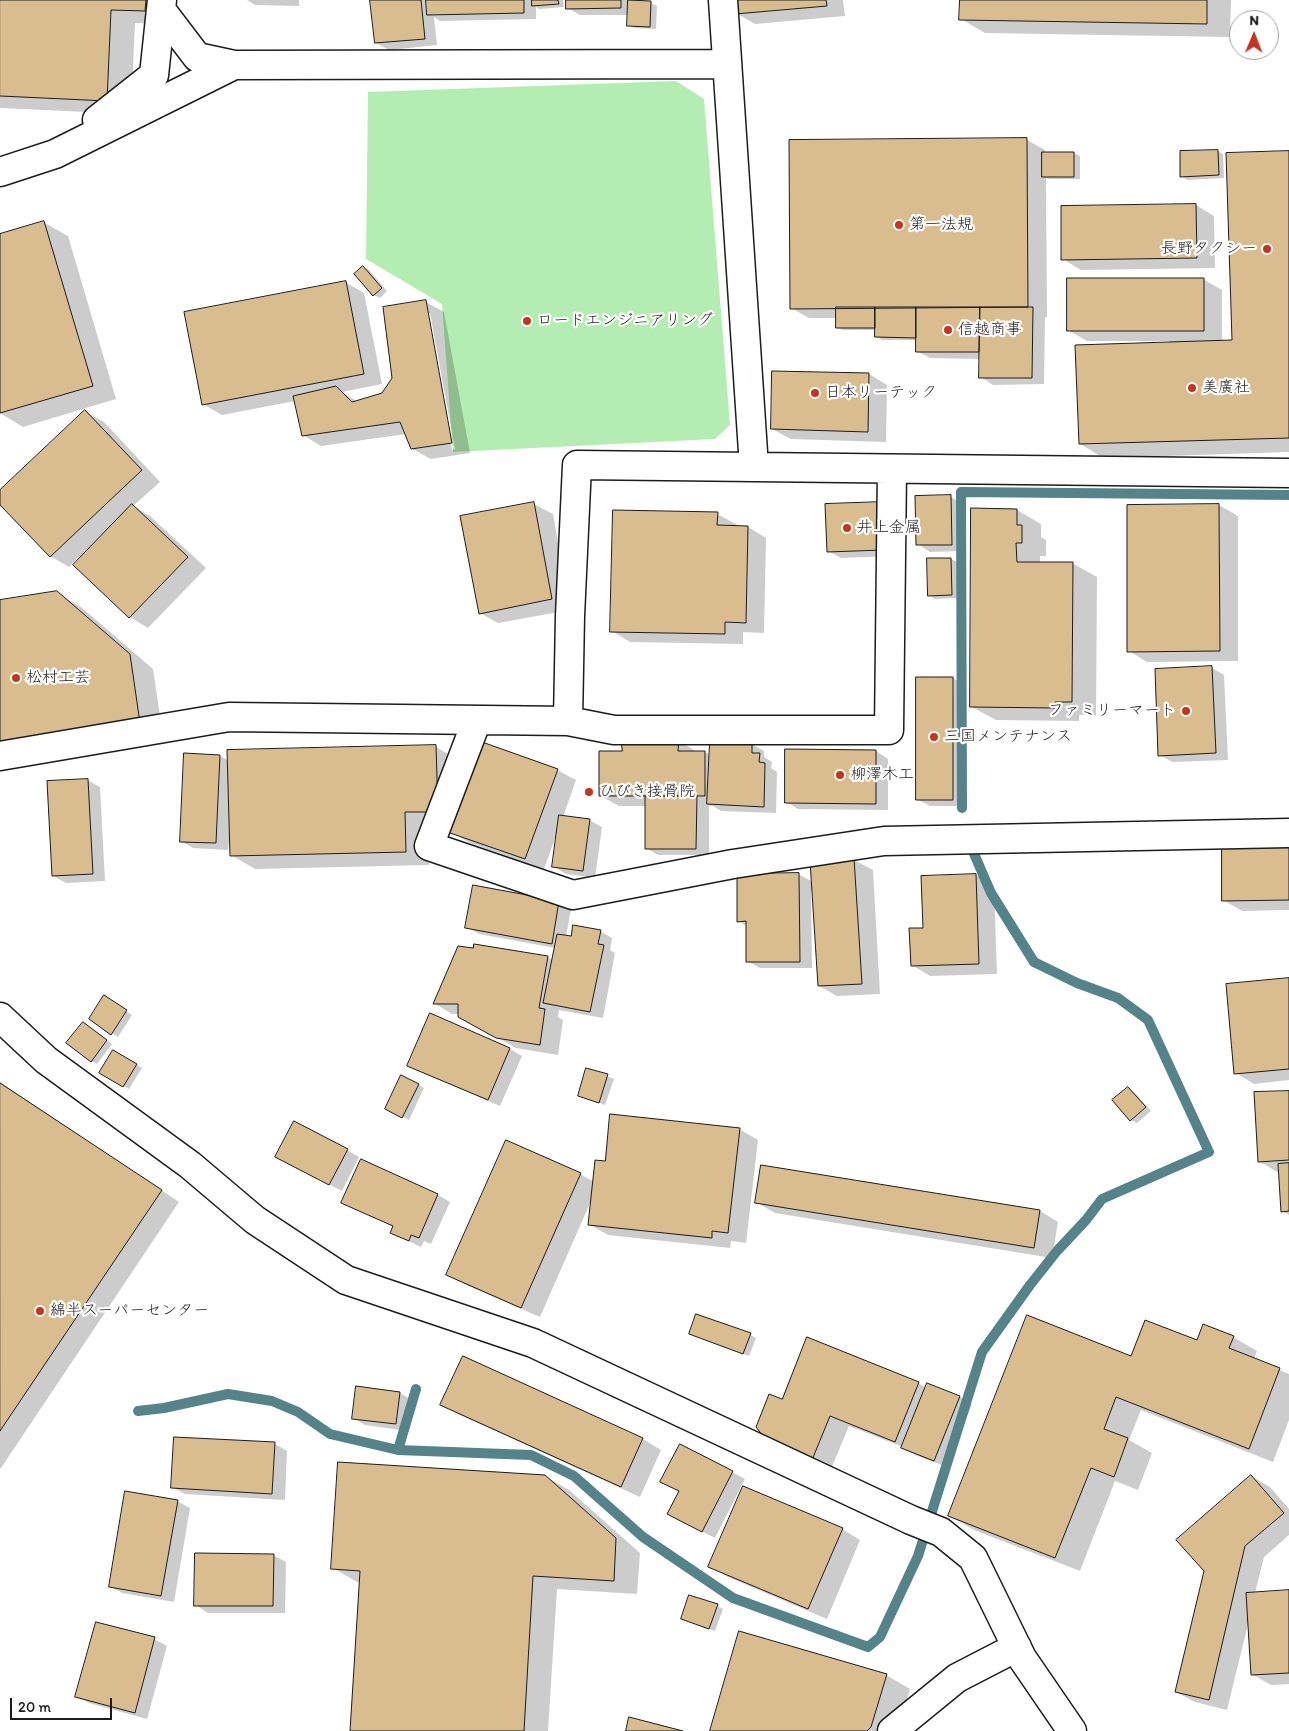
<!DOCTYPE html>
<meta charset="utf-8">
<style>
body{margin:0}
#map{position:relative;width:1289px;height:1731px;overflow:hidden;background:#fff;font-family:Itim,sans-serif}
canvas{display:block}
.north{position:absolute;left:1229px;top:10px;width:50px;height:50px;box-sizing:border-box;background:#fff;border:1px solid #a4a4a4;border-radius:50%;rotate:1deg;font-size:14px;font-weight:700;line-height:20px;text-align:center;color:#1c1c1c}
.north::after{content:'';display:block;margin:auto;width:18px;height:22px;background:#c8321e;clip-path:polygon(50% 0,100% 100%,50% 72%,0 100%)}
.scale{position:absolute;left:10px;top:1698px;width:102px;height:22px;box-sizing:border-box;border:2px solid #1c1c1c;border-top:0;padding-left:6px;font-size:15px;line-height:18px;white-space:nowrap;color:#1c1c1c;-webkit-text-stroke:4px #fff;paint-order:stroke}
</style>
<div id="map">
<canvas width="1289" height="1731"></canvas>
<div class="north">N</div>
<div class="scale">20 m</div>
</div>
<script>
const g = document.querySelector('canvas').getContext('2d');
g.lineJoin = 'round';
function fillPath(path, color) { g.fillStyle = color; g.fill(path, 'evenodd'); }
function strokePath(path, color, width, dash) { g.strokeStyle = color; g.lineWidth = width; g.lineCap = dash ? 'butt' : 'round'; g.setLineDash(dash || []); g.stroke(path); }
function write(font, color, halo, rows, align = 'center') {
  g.font = font + ' Itim,"Klee One",sans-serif'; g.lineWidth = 4.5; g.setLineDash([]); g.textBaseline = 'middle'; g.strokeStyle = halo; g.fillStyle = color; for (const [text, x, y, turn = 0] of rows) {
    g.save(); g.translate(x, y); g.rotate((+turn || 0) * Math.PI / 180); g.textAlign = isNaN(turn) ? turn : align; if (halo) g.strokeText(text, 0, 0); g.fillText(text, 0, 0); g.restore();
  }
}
fillPath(new Path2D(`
 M676 81 704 99 730 425 715 439 453 452 442 304 366 259 368 92Z`), '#b3edb1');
fillPath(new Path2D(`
 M0 0H170L169 24 135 23 131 114 0 108Z
 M247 0H299V6L255 5Z
 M372 0H563L564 7 539 9 536 7V19L440 21 434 17 437 45 389 50 376 43Z
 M568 0H633V2L651 3 657 6 656 29 634 28 628 25V15H580L568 8Z
 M735 0H843L845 16 755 24 736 13Z
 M961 0H1231L1230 37 985 33 961 19Z
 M1027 140 1045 150V153H1074L1080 156V179H1049L1046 178 1047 317H1045L1044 384 993 385 981 377V359L930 358 917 351 918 340H882L877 337 876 330H843L837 327V318H809L791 308Z
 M1217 151 1223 154 1224 178 1187 180 1182 176Z
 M1289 153V452L1104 458 1080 444 1169 343V341H1087L1068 330 1203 279 1222 290V341H1233Z
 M1196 205 1214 216 1215 268 1081 270 1063 259Z
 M43 222 68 236 116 399 23 427 0 413V235Z
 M364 267 369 270 387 291 380 298 374 295Z
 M345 282 364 293 382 384 342 392 358 402 383 395 393 378 426 302 444 312 470 453 431 459 412 449 406 434 321 446 303 435 295 401 222 415 203 404ZM427 313H430L455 449 452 450Z
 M869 374 887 385 886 442 791 439 772 429Z
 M85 412 104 422 160 482 133 506 150 516 206 568 148 628 130 617 75 565 82 558 80 556 69 567 50 556 0 503V491Z
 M951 497 963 504 964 551 930 552 918 544Z
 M534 504 553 514 570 610 498 623 480 613Z
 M826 505 895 556 841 558 828 551Z
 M1219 505 1238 516V661L1147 662 1129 651 1128 506Z
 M1017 510 1041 524V537L1046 540V556H1040V563H1072L1097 577 1096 715H1079V721L996 720 972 707Z
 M717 514 736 524V527H748L766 538 764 633 743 632V644L630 642 612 631Z
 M951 559 957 562V598L935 599 929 595Z
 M57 593 81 607 153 669 163 736 0 761V601Z
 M1212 668 1224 675 1228 760 1172 762 1160 755 1156 670Z
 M953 678 965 686V806H930L917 799Z
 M678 740 697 752H705L711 755 751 744 764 751V757L772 762 771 768 777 772 776 813 721 811 713 806H709V855H658L646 848 647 806H619L601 796 623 752Z
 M436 747 460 761 461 805 557 770 576 780 563 817 589 820 602 827 595 878 566 874 554 867 557 833 544 869 470 843 451 832 454 825 428 826 429 865 255 869 231 855V842H229L228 850 193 848 181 841 186 754 220 756 229 761Z
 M876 751 888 759V810L798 809 786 802Z
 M87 780 100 787 105 881 66 883 53 876Z
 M1289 844V910L1242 911 1223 900Z
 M854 860 873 870 880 994 837 996 819 986 813 890H811L812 968H760L747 961V926L738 921 798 874 813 882Z
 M976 875 994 886 997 974 930 976 912 965 924 929Z
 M559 902 571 909 566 937 600 931 612 938 610 950 615 953 603 1018 559 1010 558 1017 563 1020 558 1055 516 1048 459 1016V1014H452L434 1003 547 957 553 960 555 948 479 934 467 927Z
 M1289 980V1080L1254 1084 1236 1073Z
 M110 1000 132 1015 118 1037 90 1019Z
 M431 1015 510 1049 522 1056 500 1106 421 1072 409 1065Z
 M89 1027 112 1044 97 1064 91 1061Z
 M113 1051 142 1068 129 1089 100 1072Z
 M587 1069 614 1079 605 1105 579 1095Z
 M0 1082 179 1202 1 1468H0Z
 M419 1085 424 1088 409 1120 392 1111Z
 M1128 1088 1134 1092 1151 1111 1137 1123 1131 1120Z
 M1289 1092V1215L1282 1211 1280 1171 1277 1172 1259 1161Z
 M739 1129 758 1140 746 1243 731 1241 730 1248 608 1235 589 1224 591 1201 540 1317 466 1285 448 1274 580 1174 594 1182 606 1162Z
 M347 1150 359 1157 342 1191 289 1164Z
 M361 1161 438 1195 450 1202 431 1244 424 1241 421 1247 404 1239 392 1232 394 1227 343 1203Z
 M762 1166 1040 1211 1058 1222 1052 1258 775 1213 756 1202Z
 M690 1334 750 1335 756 1338 749 1356Z
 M1233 1337 1257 1351 1254 1359 1289 1374V1420L1273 1462 1141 1410 1129 1440 1152 1453 1138 1490 1115 1481 1080 1571 974 1530 950 1516 1132 1358 1198 1342Z
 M463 1358 643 1439 661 1450 640 1497 460 1415 442 1405Z
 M918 1383 926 1388 927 1384 960 1397 972 1404 947 1467 915 1455 903 1447 849 1426 831 1469 787 1451 782 1401Z
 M400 1393 412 1400 408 1431 365 1425 353 1418Z
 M275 1444 287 1451 285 1500 185 1494 172 1487Z
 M732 1472 745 1479 715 1538 681 1521 680 1491Z
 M545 1476 569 1490 640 1553 637 1594 557 1589 548 1731H352L361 1582H357L333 1568Z
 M1251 1476 1270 1487 1289 1509V1535L1264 1557 1255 1593 1289 1591V1684L1271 1685 1253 1675 1249 1620 1227 1710 1195 1702 1176 1692Z
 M177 1501 190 1508 174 1602 122 1593 110 1586Z
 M842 1529 860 1540 827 1619 728 1577 710 1566Z
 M273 1555 286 1562 285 1613H208L196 1605Z
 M717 1606 723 1609 715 1631 688 1621Z
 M154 1639 167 1646 147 1719 89 1703 77 1696Z
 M886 1675 910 1689 898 1731H711Z`), '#0003');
strokePath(new Path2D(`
 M962 808 961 492 1289 495
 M138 1411 164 1408 228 1394 272 1401 298 1412 330 1434 398 1450 531 1455 574 1476 643 1537 733 1598 868 1647 880 1637 918 1556 982 1352 1030 1285 1057 1251 1086 1220 1102 1199 1209 1152 1148 1020 1118 998 1077 983 1034 962 991 893 972 849
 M398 1450 416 1389`), '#54848a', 10);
const building = new Path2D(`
 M0 0H146L145 11 111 10 107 101 0 96Z
 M370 0H421L425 39 375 43Z
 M426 0H524V13L427 15Z
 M532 0H558L559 4 532 6Z
 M566 0H621V8L566 9Z
 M628 0 651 1 650 27 627 26Z
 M734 0H826L827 6 735 14Z
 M960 0H1207V24L959 20Z
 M1027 138 1028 307 790 309 789 140Z
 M1218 150 1219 175 1180 177V151Z
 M1289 151V438L1079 444 1075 345 1232 340 1226 153Z
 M1042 152H1074V177H1042Z
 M1196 204 1197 258 1061 260V206Z
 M44 221 93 386 0 413V234Z
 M363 266 382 288 373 296 354 274Z
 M1067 278H1204V331H1067Z
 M346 281 364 374 202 405 184 312Z
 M426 300 452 443 411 449 400 422 302 436 293 396 336 386 352 402 382 393 392 378 383 307Z
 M836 307H875V328H836Z
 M875 307H916V338L875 337Z
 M916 307H980L979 352H916Z
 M980 307H1033L1032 378H979Z
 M772 371 869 373 868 432 771 429Z
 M85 410 142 470 50 557 0 505V490Z
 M951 495 952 545H916L915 496Z
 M534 502 552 599 479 614 460 516Z
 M882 502 883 550 827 552 825 504Z
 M132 504 188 557 129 618 73 565Z
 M1219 504 1220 651 1127 652V505Z
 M971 508 1017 509V525H1022V543H1016L1017 562H1073L1072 702H1055V708L970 707Z
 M613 510 718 512 717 525 748 526 746 623 725 622V634L610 632Z
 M927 558H951L952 595 928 596Z
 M57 591 130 654 140 723 0 744V600Z
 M1212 666 1216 753 1158 756 1155 669Z
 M916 677H953V800H916Z
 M621 739H679L678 751H705V796H599V751H622Z
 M482 742 558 769 525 859 450 833Z
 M710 742 752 743V753H760L759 762 765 763 764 807 707 804Z
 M436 745 438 812H405L406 852 230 856 227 750Z
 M785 749 876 750V804L785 803Z
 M184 753 220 755 216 843 180 842Z
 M88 779 93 874 52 876 47 781Z
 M697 796 696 849H645V797Z
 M559 815 590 819 583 871 552 867Z
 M1222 843H1289V900L1222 901Z
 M854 858 862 984 818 986 810 861Z
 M799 873 800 962H746V921L737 922V874Z
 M976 874 979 964 911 966 909 928H923L921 876Z
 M473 885 559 901 552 944 465 928Z
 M573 925 601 930 598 944 604 945 590 1012 543 1003 557 934 571 936Z
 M474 944 548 956 539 1008 545 1009 540 1045 496 1038 458 1017V1004H433L458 946 473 948Z
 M1289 978V1069L1234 1074 1226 984Z
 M104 995 127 1010 111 1035 89 1019Z
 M430 1013 510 1048 488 1100 407 1066Z
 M83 1022 107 1040 91 1062 66 1043Z
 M113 1050 137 1064 123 1087 99 1073Z
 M586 1068 608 1074 599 1103 578 1096Z
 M401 1075 419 1084 402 1118 385 1109Z
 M0 1083 162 1190 0 1431Z
 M1128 1087 1146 1107 1130 1121 1112 1100Z
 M1289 1091V1160L1258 1162 1254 1092Z
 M610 1114 740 1128 728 1233 712 1231V1238L588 1225 595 1160 605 1161Z
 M294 1121 348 1149 329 1185 275 1157Z
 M506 1140 581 1173 521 1308 446 1275Z
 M361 1159 438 1194 419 1238 411 1235 409 1241 390 1233 393 1226 341 1203Z
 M1289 1163V1211L1281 1212 1278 1164Z
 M761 1165 1040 1210 1034 1248 755 1203Z
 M696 1314 751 1333 743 1354 689 1334Z
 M1027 1315 1131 1356 1145 1320 1197 1340 1203 1324 1234 1336 1229 1348 1280 1368 1249 1449 1116 1397 1104 1429 1128 1438 1114 1477 1091 1468 1055 1558 948 1516Z
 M807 1337 919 1382 895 1442 830 1416 812 1460 767 1441 756 1427 769 1394 782 1399Z
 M463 1356 643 1438 621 1487 440 1405Z
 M927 1383 960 1396 934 1461 901 1448Z
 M356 1386 400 1392 396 1424 352 1419Z
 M174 1437 275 1442 272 1494 171 1488Z
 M680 1444 733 1471 702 1532 667 1514 679 1491 660 1482Z
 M338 1462 545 1475 616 1538 614 1581 533 1576 524 1731H350L360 1571 331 1569Z
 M1251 1475 1284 1513 1245 1546 1209 1700 1175 1692 1204 1571 1176 1540Z
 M743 1486 843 1528 808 1609 708 1567Z
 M125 1491 178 1500 161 1596 109 1587Z
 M195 1553 274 1554 273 1606H194Z
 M1289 1590V1673L1251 1675 1246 1593Z
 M689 1595 718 1604 709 1629 681 1619Z
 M96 1622 155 1637 135 1713 75 1697Z
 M739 1631 887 1674 871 1727 867 1731H710Z
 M629 1717 683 1731H626Z`);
fillPath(building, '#d9bd8e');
strokePath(building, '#1c1c1c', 1);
const minor = new Path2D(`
 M723 0 754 467
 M162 11 197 57 234 65
 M97 120 154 75 162 0
 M0 172 55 154 234 65 727 64
 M477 720 429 846 573 895 733 864 884 841 1289 833
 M568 721 614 730H889L892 469
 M0 756 229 717 568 721 570 616 577 465 1289 473
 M0 1017 46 1060 190 1165 255 1220 346 1280 533 1343 911 1520 941 1532 973 1558 1022 1658 1072 1731
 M892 1731 957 1678 1017 1647`);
strokePath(minor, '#1c1c1c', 31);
strokePath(minor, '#fff', 28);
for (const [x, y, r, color] of [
 [899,225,5,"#c8321e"],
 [1267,249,5,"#c8321e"],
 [527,321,5,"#c8321e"],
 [948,330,5,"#c8321e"],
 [1192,388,5,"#c8321e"],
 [815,393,5,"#c8321e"],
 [847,528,5,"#c8321e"],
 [16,678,5,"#c8321e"],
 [1186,711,5,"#c8321e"],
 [934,737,5,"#c8321e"],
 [840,775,5,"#c8321e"],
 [589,792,5,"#c8321e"],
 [40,1311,5,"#c8321e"]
]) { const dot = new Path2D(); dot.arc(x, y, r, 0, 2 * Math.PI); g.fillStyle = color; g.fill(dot); strokePath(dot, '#fff', 2); }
write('16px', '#1c1c1c', '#fff', [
 ["第一法規",909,225],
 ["長野タクシー",1257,249,"right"],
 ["ロードエンジニアリング",537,321],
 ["信越商事",958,330],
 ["美廣社",1202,388],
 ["日本リーテック",825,393],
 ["井上金属",857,528],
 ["松村工芸",26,678],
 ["ファミリーマート",1176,711,"right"],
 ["三国メンテナンス",944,737],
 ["柳澤木工",850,775],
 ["ひびき接骨院",599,792],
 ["綿半スーパーセンター",50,1311]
], 'left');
</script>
